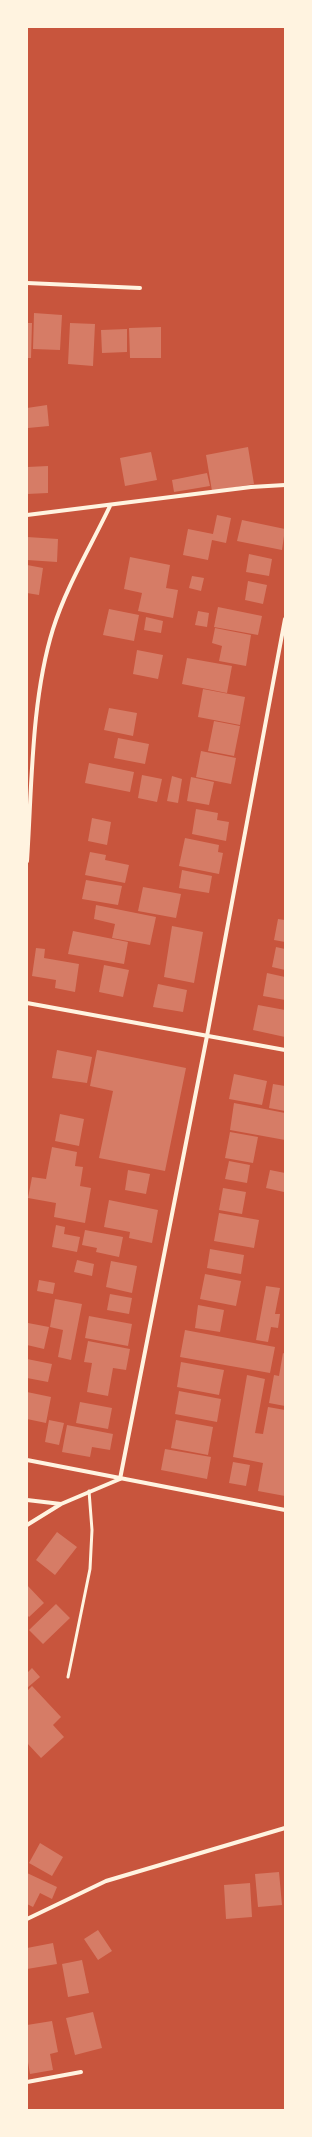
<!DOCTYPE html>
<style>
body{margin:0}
#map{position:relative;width:312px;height:2137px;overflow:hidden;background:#c8553d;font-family:"Archivo Narrow",sans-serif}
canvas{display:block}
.frame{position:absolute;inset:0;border:28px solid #fff3e0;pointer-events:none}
</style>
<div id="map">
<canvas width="312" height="2137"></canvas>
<div class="frame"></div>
</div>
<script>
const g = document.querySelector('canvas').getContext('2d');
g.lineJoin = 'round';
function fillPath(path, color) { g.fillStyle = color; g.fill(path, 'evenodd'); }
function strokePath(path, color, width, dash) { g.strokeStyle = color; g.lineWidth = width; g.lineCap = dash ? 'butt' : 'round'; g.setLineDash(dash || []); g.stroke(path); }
fillPath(new Path2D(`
 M34 313 62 315 60 350 33 349Z
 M27 323H32L31 358H27Z
 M70 323 95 324 93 366 68 364Z
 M161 327V358H130L129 328Z
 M127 329V352L102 353 101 330Z
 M47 405 49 426 28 428 27 408Z
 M248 447 254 484 212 491 206 455Z
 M151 452 157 480 125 486 120 458Z
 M48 466V493L27 494V467Z
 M207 473 210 486 174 492 172 480Z
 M217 515 231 518 226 543 212 540 208 560 183 555 188 529 213 534Z
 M242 520 285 529 282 550 237 541Z
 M27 537 58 539 57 562 27 560Z
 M249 554 272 559 269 576 246 572Z
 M130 557 170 565 166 588 178 590 173 618 138 611 142 593 124 589Z
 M27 565 43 568 39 595 27 593Z
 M192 576 204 578 201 591 189 588Z
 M248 581 267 585 263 604 245 600Z
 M218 607 262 616 258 635 214 627Z
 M109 609 139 615 134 641 103 635Z
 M198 611 209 613 207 627 195 625Z
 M146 617 163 621 161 633 144 630Z
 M215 628 251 635 246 666 219 661 222 646 212 643Z
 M137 650 163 655 158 679 133 674Z
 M187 658 232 666 227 693 182 684Z
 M203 689 245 697 240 725 198 717Z
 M109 708 137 713 133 736 104 730Z
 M214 721 240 726 234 756 208 751Z
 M118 738 149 744 145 764 114 758Z
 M201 751 236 758 231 784 196 777Z
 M89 763 134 772 130 792 85 783Z
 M142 775 162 779 157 802 138 798Z
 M172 776 182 779 178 803 167 801Z
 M191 777 214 782 209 805 187 801Z
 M196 809 218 813 217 820 229 822 226 841 192 834Z
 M92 818 111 822 107 845 88 841Z
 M185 838 219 845 218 852 223 853 219 874 179 866Z
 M90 852 106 855 105 860 129 865 125 883 85 875Z
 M182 870 212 876 209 893 179 888Z
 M86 880 122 886 118 905 82 899Z
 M143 887 181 894 176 918 138 911Z
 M96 905 156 917 150 945 112 938 115 924 94 919Z
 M278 919 285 920V942L274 940Z
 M172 926 203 932 194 983 164 977Z
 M73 931 128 942 124 964 68 954Z
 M276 947 285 949V970L272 967Z
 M36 948 45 949 44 958 79 964 75 992 55 988 56 980 32 976Z
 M104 965 129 970 123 997 99 992Z
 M267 973 285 977V1000L263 996Z
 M158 984 187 990 183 1012 153 1007Z
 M258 1005 285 1010V1037L253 1030Z
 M57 1050 92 1057 87 1083 52 1078Z
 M97 1050 186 1068 165 1171 99 1158 113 1091 90 1086Z
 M234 1074 267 1081 262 1105 229 1099Z
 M273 1084 285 1086V1111L269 1108Z
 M234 1103 285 1113V1140L230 1130Z
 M60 1114 84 1119 79 1146 55 1141Z
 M230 1132 258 1137 253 1163 225 1158Z
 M52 1147 77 1152 75 1166 83 1167 80 1186 91 1188 85 1223 54 1217 56 1203 28 1198 32 1177 46 1179Z
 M229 1161 250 1165 247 1183 225 1179Z
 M128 1170 150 1174 146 1194 125 1190Z
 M270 1170 285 1173 284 1192 266 1188Z
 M223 1188 246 1192 242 1214 219 1210Z
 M109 1200 158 1210 152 1243 129 1238 130 1232 104 1227Z
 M219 1213 259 1220 254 1248 214 1241Z
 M56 1225 65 1227 64 1234 80 1237 77 1252 52 1247Z
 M85 1230 123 1237 119 1257 96 1252 97 1248 82 1245Z
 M210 1249 244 1255 241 1274 207 1268Z
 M77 1260 94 1264 92 1276 74 1272Z
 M111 1261 137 1266 132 1293 106 1287Z
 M205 1274 241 1281 236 1306 200 1299Z
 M39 1280 55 1283 53 1294 37 1291Z
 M266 1286 280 1288 275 1314H280L278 1328 271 1327 268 1342 256 1340Z
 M110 1294 132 1298 129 1314 107 1310Z
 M55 1299 82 1304 71 1360 58 1357 63 1330 50 1327Z
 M198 1305 224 1310 220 1332 195 1328Z
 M89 1316 132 1324 128 1346 85 1338Z
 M28 1323 49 1327 44 1349 27 1345Z
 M185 1330 275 1347 270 1373 180 1357Z
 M88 1341 130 1349 126 1370 113 1368 108 1396 87 1392 92 1363 84 1362Z
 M283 1353 285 1354V1406L269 1403 274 1375 279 1376Z
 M27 1359 52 1364 48 1382 27 1378Z
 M181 1362 224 1370 219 1395 177 1387Z
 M247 1375 265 1379 255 1433 263 1434 268 1407 285 1410V1496L258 1491 263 1463 233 1457Z
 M179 1391 221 1399 217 1422 175 1414Z
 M27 1392 51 1397 46 1423 27 1419Z
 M80 1402 112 1408 108 1429 76 1423Z
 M49 1420 64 1423 59 1445 45 1442Z
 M176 1420 213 1427 208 1455 171 1448Z
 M67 1425 113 1434 110 1450 92 1447 90 1457 62 1452Z
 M165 1449 211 1457 207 1479 161 1470Z
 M233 1462 250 1465 246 1486 229 1483Z
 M57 1532 77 1547 55 1575 36 1560Z
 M27 1585 44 1603 29 1617 27 1615Z
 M56 1604 70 1618 43 1644 29 1630Z
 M32 1668 40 1677 27 1688V1673Z
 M32 1686 61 1717 53 1725 64 1737 41 1758 27 1743V1691Z
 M40 1843 63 1857 52 1876 29 1863Z
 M279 1872 282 1905 258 1907 255 1874Z
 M27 1873 57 1887 52 1899 40 1893 33 1907 27 1904Z
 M250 1883 252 1917 226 1919 224 1885Z
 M98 1930 112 1951 98 1960 84 1939Z
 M53 1943 57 1964 27 1969V1948Z
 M82 1960 89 1993 68 1997 62 1964Z
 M93 2012 102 2048 75 2055 66 2018Z
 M52 2021 58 2052 50 2054 53 2070 30 2074 27 2056V2025Z`), '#d67c66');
strokePath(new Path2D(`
 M68 1677 90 1569 92 1530 89 1491`), '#fff3e0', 3);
strokePath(new Path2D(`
 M27 283 140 288
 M27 515 251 487 285 485
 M27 861C32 786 31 700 53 629 66 587 91 546 110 506
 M27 1003 285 1050
 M27 1460 285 1510
 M120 1479 207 1036 285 619
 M27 1500 61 1504
 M27 1525 61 1504 120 1479
 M27 1919 106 1881 285 1828
 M27 2082 81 2072`), '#fff3e0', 4);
</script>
